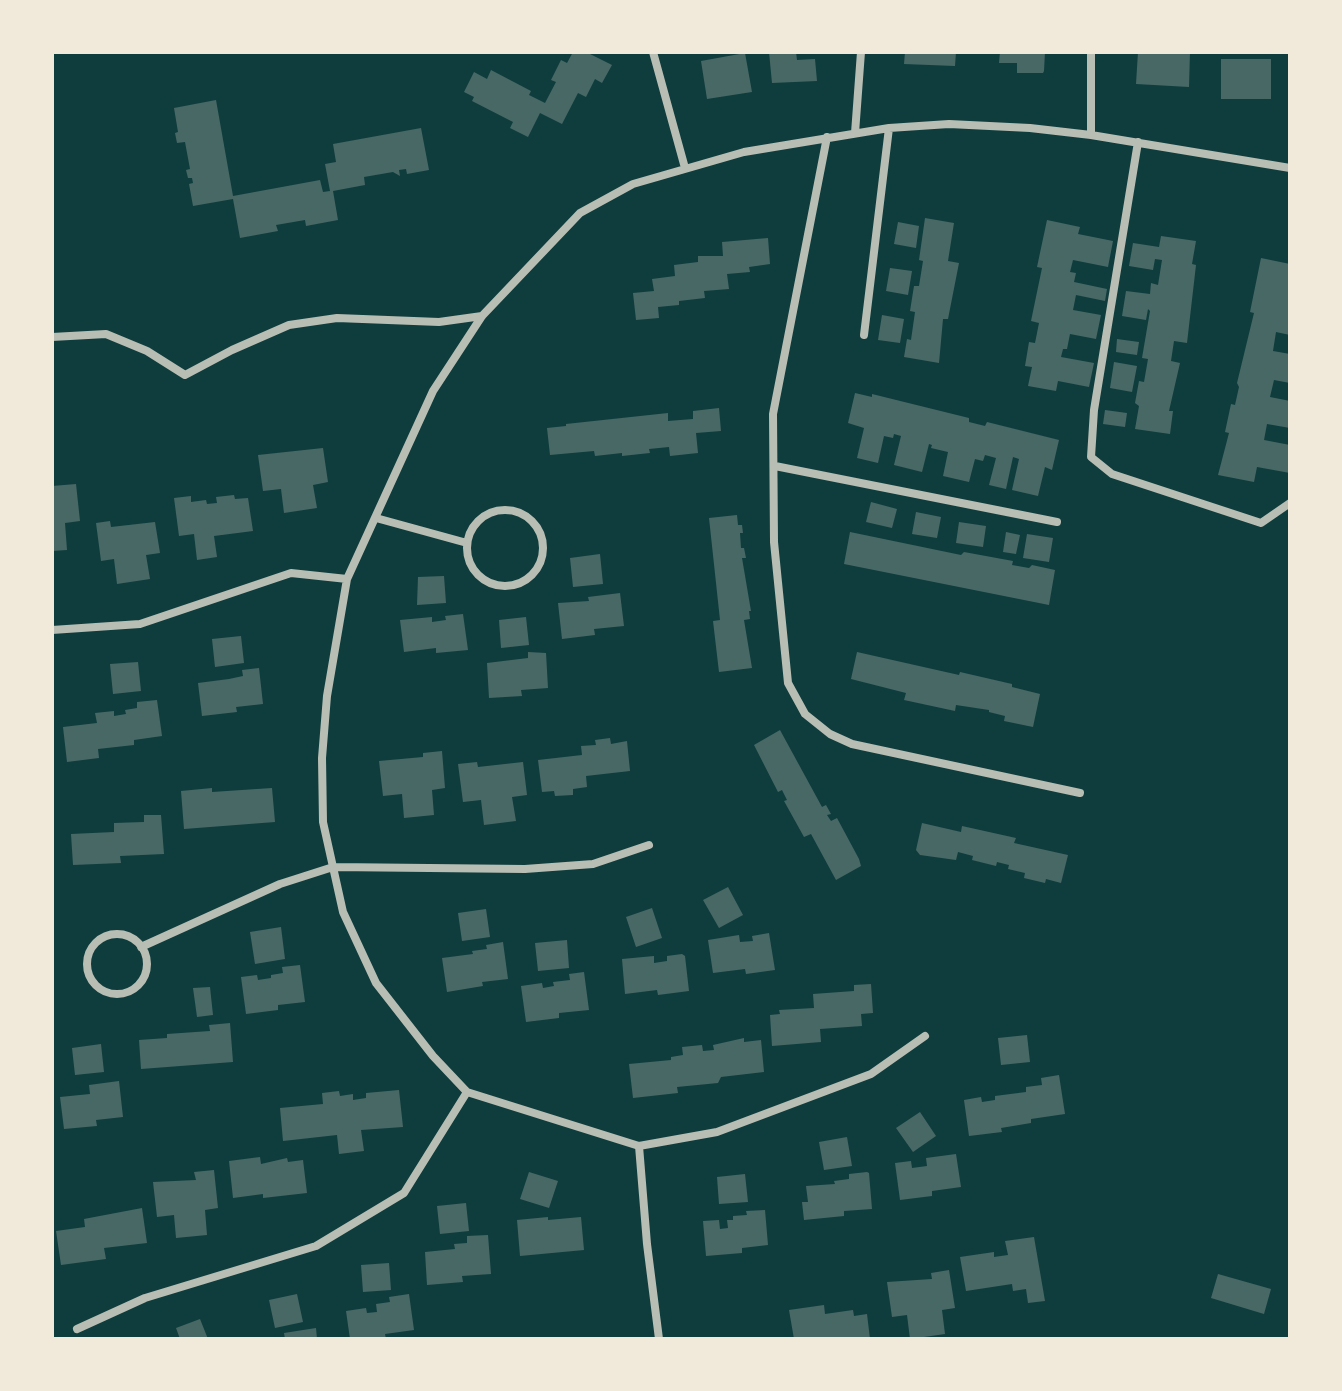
<!DOCTYPE html>
<style>
body{margin:0}
#map{position:relative;width:1342px;height:1391px;overflow:hidden;background:#0f3d3e;font-family:Signika,sans-serif}
canvas{display:block}
.frame{position:absolute;inset:0;border:54px solid #f1e9da;pointer-events:none}
</style>
<div id="map">
<canvas width="1342" height="1391"></canvas>
<div class="frame"></div>
</div>
<script>
const g = document.querySelector('canvas').getContext('2d');
g.lineJoin = 'round';
function fillPath(path, color) { g.fillStyle = color; g.fill(path, 'evenodd'); }
function strokePath(path, color, width, dash) { g.strokeStyle = color; g.lineWidth = width; g.lineCap = dash ? 'butt' : 'round'; g.setLineDash(dash || []); g.stroke(path); }
fillPath(new Path2D(`
 M573 52H586L612 65 602 83 595 79 586 97 578 93 562 124 540 113 528 137 510 128 513 122 472 101 474 97 464 92 474 72 487 79 491 70 531 91 529 95 545 103 556 82 551 80 561 60 567 63Z
 M769 52H796L797 60 815 59 817 81 772 83Z
 M905 52H956L955 66 904 64Z
 M1000 52H1045L1044 71 1043 73H1017V63H999Z
 M1138 52H1190L1189 87 1136 84Z
 M745 53 752 92 707 99 701 61Z
 M1221 59H1271V99H1221Z
 M216 100 233 196 320 180 323 192 330 191 325 164 336 162 333 144 421 128 429 170 407 174 406 169 399 170 400 176 393 172 364 177 365 185 333 191 338 220 306 226 305 220 276 225 278 231 240 238 233 199 193 206 189 184 193 183 192 178H188L186 170 190 169 185 142 177 143 175 133 178 132 174 108Z
 M925 218 954 223 948 261 959 263 948 319H943L939 363 904 357 907 339 911 340 915 312 910 311 914 286H919L923 261 919 260Z
 M1047 220 1080 227 1078 234 1113 241 1108 267 1073 260 1070 272 1076 273 1074 282 1107 289 1105 301 1076 295 1073 310 1101 315 1096 339 1070 334 1067 349H1063L1061 357 1094 363 1089 387 1058 381 1056 391 1028 386 1032 367 1025 366 1029 342 1035 343 1039 323 1031 321 1042 268 1037 267Z
 M898 222 919 226 916 248 894 244Z
 M1161 236 1196 241 1192 264 1196 265 1187 343 1174 341 1171 361 1180 363 1169 411H1173L1170 434 1135 429 1139 406 1135 403 1139 381 1144 382 1148 359 1142 358 1150 311 1148 309 1146 320 1122 316 1126 291 1150 294 1151 283 1158 285 1162 260 1155 259 1153 270 1129 266 1133 243 1159 247Z
 M768 238 770 264 749 267 750 272 727 274 729 289 704 291 705 298 679 301V305L658 307 659 318 636 320 633 293 654 291 652 279 675 276 674 265 698 262V256H723L722 242Z
 M1261 258 1290 264V335L1276 332 1273 351 1290 354V383L1274 380 1270 397 1290 401V428L1267 424 1264 440 1290 445V473L1257 467 1254 482 1218 475 1229 433 1225 432 1231 404 1235 405 1239 387 1237 383 1254 313 1250 312Z
 M890 268 912 271 908 295 886 291Z
 M882 315 904 319 900 343 878 340Z
 M1117 339 1139 342 1137 355 1116 352Z
 M1114 362 1137 366 1132 392 1110 388Z
 M855 393 872 397V394L969 418V422L985 426 987 422 1059 440 1052 470 1045 467 1038 496 1012 490 1019 459 1013 457 1006 489 989 485 996 458 985 455 983 461 975 459 969 482 943 476 948 452 931 448 932 445 929 444 922 472 894 465 901 436 894 434 893 438 884 436 878 463 857 458 864 428 848 423Z
 M719 408 721 431 696 433 698 453 670 456 669 447 649 449 650 453 622 456V453L595 456 594 451 550 455 547 428 566 426V424L668 413V421L693 419V411Z
 M1105 410 1127 413 1125 427 1103 424Z
 M323 448 328 482 313 485 317 508 284 513 281 489 263 491 258 455Z
 M76 484 80 521 65 523 67 550 52 551V486Z
 M234 495 235 499 248 498 253 531 214 536 217 557 197 560 194 534 179 536 174 498 191 496V502L206 500 207 504 217 503 216 497Z
 M871 502 897 509 892 528 866 522Z
 M916 512 941 517 937 538 912 534Z
 M737 515 738 525H742L743 533H740L741 548H744L746 558H742L751 611H749L750 619 744 620 752 668 719 672 713 621 720 620 709 518Z
 M110 521 111 527 155 522 160 553 146 555 150 579 117 584 114 559 101 561 96 523Z
 M959 522 986 526 983 547 956 543Z
 M850 532 961 555 964 552 1013 561 1012 565 1029 568 1032 565 1055 570 1049 605 844 564Z
 M1006 532 1020 535 1016 554 1003 552Z
 M1027 534 1053 538 1049 562 1023 558Z
 M600 554 603 584 573 587 570 558Z
 M444 576 446 603 417 605 418 577Z
 M620 593 624 626 594 629 595 635 562 639 558 603 589 601 588 597Z
 M463 614 468 650 436 653V648L404 652 400 620 432 617V622L446 620 445 616Z
 M526 617 529 645 501 648 499 620Z
 M241 636 244 663 215 667 212 639Z
 M528 652 546 653 548 688 521 690 522 696 489 698 487 663 528 658Z
 M857 652 959 675 960 672 1012 684V687L1040 694 1033 727 1004 721 1005 716 989 712V710L956 705 955 711 904 700 906 693 851 679Z
 M138 662 141 691 113 694 110 664Z
 M259 668 263 704 236 707 237 712 202 716 198 683 229 679 243 676 242 670Z
 M157 700 162 736 134 740V745L98 749 99 758 67 762 63 727 97 723 95 713 114 711V716L126 714 125 710 137 708V702Z
 M780 730 822 807 826 805 831 814 827 815 831 821 837 818 859 859 861 866 836 880 811 834 804 837 784 801 787 800 782 790 778 792 754 745Z
 M610 738 611 744 627 741 630 771 586 776 587 787 573 789V795L555 796 554 791 542 792 538 760 582 755 581 746 596 745 595 740Z
 M442 751 445 788 432 790 434 815 404 818 402 794 383 796 379 761 423 757V753Z
 M477 762 478 767 523 762 527 795 512 797 516 821 484 825 481 800 463 802 458 764Z
 M212 788V792L272 788 275 822 184 829 181 791Z
 M144 815H161L164 854 120 856 121 863 73 865 71 834 114 832V823L144 822Z
 M922 823 961 832 962 826 1016 838 1014 843 1068 855 1061 883 1046 879 1045 883 1024 878 1025 873 1008 869 1009 865 997 862 996 866 972 860 973 856 958 852 956 860 920 855 916 850Z
 M728 887 743 915 719 928 703 900Z
 M652 908 662 938 636 947 626 917Z
 M486 909 490 937 462 941 458 913Z
 M281 927 285 959 255 964 250 932Z
 M769 933 775 970 746 974 745 969 713 973 708 940 739 935 740 942 753 941 752 936Z
 M567 940 569 968 538 971 535 943Z
 M503 942 508 979 482 982 483 986 447 992 442 958 473 954 472 951 487 949 486 945Z
 M682 954 685 956 689 991 658 995 657 990 625 994 622 959 654 956V963L667 961V956Z
 M300 965 305 1002 278 1005V1010L246 1014 241 977 257 975 258 980 271 978V975L283 973 282 967Z
 M584 972 589 1010 559 1013V1018L526 1022 521 986 542 983 543 988 554 986 553 982 570 980 569 974Z
 M871 984 873 1013 861 1014 862 1026 820 1029 821 1042 772 1046 770 1015 780 1014 779 1010 814 1008 813 994 854 991V985Z
 M210 987 213 1015 197 1017 193 988Z
 M230 1023 233 1062 141 1069 139 1040 167 1038V1034L210 1031 209 1025Z
 M1027 1035 1030 1062 1001 1065 998 1038Z
 M744 1038V1042L761 1040 764 1072 721 1077 718 1083 677 1087 678 1093 633 1098 629 1064 671 1060V1057L683 1055 682 1047 702 1045 703 1051 714 1050 713 1045Z
 M101 1044 104 1072 75 1075 72 1048Z
 M1059 1075 1065 1114 1031 1119V1123L1001 1128 1002 1132 969 1136 964 1100 981 1097 982 1102 995 1100V1096L1026 1092V1087L1042 1085 1041 1078Z
 M119 1081 123 1117 96 1120 97 1126 64 1129 60 1097 90 1094 89 1085Z
 M399 1090 403 1127 361 1130 364 1151 339 1154 337 1135 283 1141 280 1108 323 1104 322 1093 339 1091 340 1096 353 1094V1100L366 1098V1093Z
 M920 1112 936 1136 913 1152 896 1128Z
 M847 1137 852 1166 824 1170 819 1142Z
 M956 1154 961 1187 932 1191V1196L900 1200 895 1163 911 1161 912 1168 927 1166 926 1158Z
 M260 1157 261 1164 287 1158 288 1162 303 1160 307 1193 263 1198V1194L233 1198 229 1161Z
 M214 1170 218 1208 205 1210 207 1235 176 1238 174 1215 157 1217 153 1182 196 1180 194 1172Z
 M529 1172 558 1181 549 1208 520 1199Z
 M867 1172 869 1173 872 1209 844 1211V1216L804 1220 802 1202H808L806 1186 835 1184 834 1181 849 1179V1174Z
 M745 1174 748 1202 719 1204 717 1177Z
 M466 1203 469 1231 440 1234 437 1206Z
 M142 1208 147 1243 104 1248 106 1259 61 1265 56 1231 85 1227 84 1219Z
 M765 1210 768 1245 742 1248V1253L706 1256 703 1221 719 1220 720 1229 728 1228 727 1220H733V1216L747 1215 746 1211Z
 M548 1217V1220L581 1217 584 1250 520 1256 517 1220Z
 M488 1235 491 1274 462 1276 463 1282 427 1285 425 1252 455 1249 454 1244 467 1243V1236Z
 M1034 1237 1045 1301 1028 1303 1026 1289 1013 1291 1012 1284 966 1291 960 1257 994 1252V1257L1008 1255 1005 1241Z
 M389 1263 391 1290 363 1292 361 1265Z
 M949 1270 955 1308 942 1310 945 1334 910 1339 907 1315 892 1317 887 1282 932 1279 931 1273Z
 M1218 1274 1271 1289 1264 1314 1211 1298Z
 M297 1294 303 1322 275 1328 269 1300Z
 M409 1294 414 1330 385 1334 386 1339H350L346 1311 366 1308 367 1313 377 1312 376 1304 390 1302 389 1297Z
 M824 1305 825 1314 853 1310 854 1316 867 1314 870 1339H794L789 1310Z
 M200 1319 208 1339H180L176 1328Z
 M316 1328 317 1339H285L284 1333Z`), '#486865');
strokePath(new Path2D(`
 M653 52 685 168
 M855 133 861 52
 M1091 135V52
 M827 137 773 414 774 542 788 683 805 714 830 734 852 744 1080 793
 M1138 142 1094 410 1091 457 1112 474 1261 523 1290 503
 M864 335 889 128
 M52 337 106 334 147 351 185 375 232 350 289 325 337 318 439 322 482 316
 M775 466 1057 522
 M467 548a38 38 0 1 1 76 0a38 38 0 1 1-76 0Z
 M376 518 467 543
 M52 630 140 624 291 573 347 579
 M87 964a30 30 0 1 1 60 0a30 30 0 1 1-60 0Z
 M141 947 280 884 333 867 525 869 593 864 649 845
 M639 1146 717 1132 871 1074 925 1036
 M77 1329 145 1298 316 1246 404 1193 467 1092
 M659 1339 647 1244 639 1146 467 1092 433 1056 376 983 343 912 323 822 322 758 327 696 347 579 433 391 482 316 580 213 633 184 744 152 889 128 949 124 1030 128 1091 135 1290 168`), '#b8beb3', 8);
</script>
